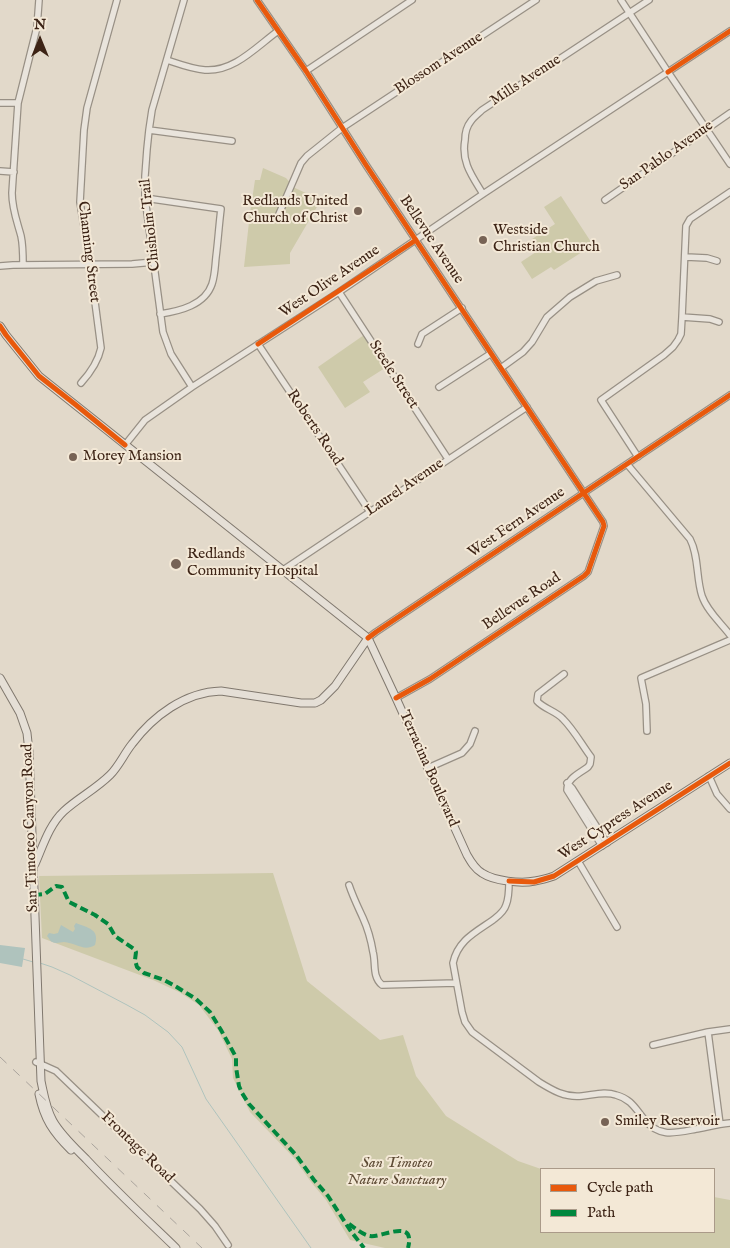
<!DOCTYPE html>
<style>
body{margin:0}
#map{position:relative;width:730px;height:1248px;overflow:hidden;background:#e2d9ca;font-family:"IM FELL English",serif}
canvas{display:block}
.legend{position:absolute;left:540px;top:1168px;width:175px;height:65px;box-sizing:border-box;background:#f3e8d6;border:1px solid #aa9a89;margin:0;padding:6px 9px;list-style:none;font-size:15px;color:#3d2416}
.legend li{display:flex;align-items:center;gap:10px;height:25px}
.legend b{width:25px;border:1px solid #aa9a89}
.north{position:absolute;left:15px;top:15px;width:50px;height:50px;-webkit-text-stroke:4px #f3e8d6;paint-order:stroke;rotate:0deg;font-size:14px;font-weight:700;line-height:20px;text-align:center;color:#3d2416}
.north::after{content:'';display:block;margin:auto;width:18px;height:22px;background:#3d2416;clip-path:polygon(50% 0,100% 100%,50% 72%,0 100%)}
</style>
<div id="map">
<canvas width="730" height="1248"></canvas>
<ul class="legend">
<li><b style="height:6px;background:#e8590c"></b>Cycle path</li>
<li><b style="height:6px;background:#00873e"></b>Path</li>
</ul>
<div class="north">N</div>
</div>
<script>
const g = document.querySelector('canvas').getContext('2d');
g.lineJoin = 'round';
function fillPath(path, color) { g.fillStyle = color; g.fill(path, 'evenodd'); }
function strokePath(path, color, width, dash) { g.strokeStyle = color; g.lineWidth = width; g.lineCap = dash ? 'butt' : 'round'; g.setLineDash(dash || []); g.stroke(path); }
function write(font, color, halo, rows, align = 'center') {
  g.font = font + ' "IM FELL English",serif'; g.lineWidth = 4; g.setLineDash([]); g.textBaseline = 'middle'; g.strokeStyle = halo; g.fillStyle = color; for (const [text, x, y, turn = 0] of rows) {
    g.save(); g.translate(x, y); g.rotate((+turn || 0) * Math.PI / 180); g.textAlign = isNaN(turn) ? turn : align; if (halo) g.strokeText(text, 0, 0); g.fillText(text, 0, 0); g.restore();
  }
}
fillPath(new Path2D(`
 M263 168 286 178 295 188 321 200 290 253V264L244 267 250 213 255 180H260Z
 M561 196 593 245 554 270 551 267 532 279 521 262 539 250 532 239 555 224 544 207Z
 M364 335 385 368 363 382 370 392 345 408 318 367Z
 M273 873 307 981 380 1040 403 1035 416 1076 446 1116 518 1161 541 1169V1232H714V1197L730 1200V1248H385L350 1240 326 1200 311 1182 294 1158 250 1112 233 1078 232 1059 218 1030 199 1005 179 992 153 980 42 938 39 876Z`), '#cecaaa');
fillPath(new Path2D(`
 M76 923C88 928 100 929 95 945 84 952 76 943 64 942 60 942 57 944 52 942 50 941 49 938 47 936L49 933 54 934 58 933 61 925 73 932 75 929 74 926Z
 M0 945 25 948 22 967 0 963Z`), '#afc3bd');
strokePath(new Path2D(`
 M23 959 33 962
 M40 963 52 967 70 975 127 1005 145 1015 168 1032 182 1047 206 1099 311 1248`), '#afc3bd', 1);
const minor = new Path2D(`
 M184 0 152 110 149 130 147 149 145 176V198L163 332 171 354 192 387
 M257 0 306 71 366 165 603 522 604 526 588 572 584 576 430 679 396 698
 M621 0 668 72 730 164
 M167 60C179 64 192 69 205 70 234 72 256 47 278 31
 M306 71 412 0
 M0 103H18
 M149 130 232 141
 M0 171 14 172
 M483 194C472 176 461 162 465 140 465 134 467 126 471 121 474 117 478 114 482 110L649 0
 M145 198 221 209C219 225 218 241 216 257 215 266 215 275 212 284 205 305 180 311 160 314
 M605 200 730 113
 M279 214 301 163 307 156 342 128 536 0
 M686 257 707 258 717 261
 M23 265C23 255 23 245 21 236 17 221 12 209 12 193L18 103 37 27 39 0
 M0 266 13 265 132 264 154 262
 M339 292 448 459
 M682 317 710 319 719 322
 M258 344 370 512
 M418 344 422 334 462 308
 M501 368 523 352 532 342 547 317 570 297 596 281 617 275
 M81 383C91 372 98 362 101 348L90 264 80 202 84 130 87 108 117 0
 M439 387 490 354
 M125 445 145 420 192 387 339 292 483 194 730 31
 M638 457 601 400 664 355 673 347 678 340 681 334 682 317 686 226 690 219 730 192
 M627 464 690 539C699 556 696 578 702 596 707 611 721 623 730 635
 M283 570 527 407
 M368 638 376 632 730 395
 M564 674 538 694 537 701C544 709 556 711 563 719 574 730 582 745 591 757L590 764 588 767C580 773 567 778 567 790L602 846
 M647 731 646 704 641 678 730 640
 M428 768 462 753 470 744 475 731
 M709 776 717 794 730 809
 M567 783 572 788 607 843
 M578 861 617 927
 M509 881C509 889 509 898 506 905 504 912 498 916 493 920 476 932 458 940 453 963L462 1012 465 1022 472 1032 539 1082C552 1090 565 1098 582 1096 593 1095 605 1091 616 1095 631 1099 635 1108 644 1119 659 1138 675 1133 696 1129 707 1127 719 1124 730 1123
 M349 885C353 897 358 907 363 918 368 929 371 940 373 952 376 963 372 977 382 985L456 983
 M708 1032 720 1124
 M653 1045 708 1032 730 1029
 M36 1062 56 1071 200 1209 215 1226 228 1245`);
const major = new Path2D(`
 M0 326 6 335 39 376 368 638 396 698 467 855C471 862 475 869 482 873 494 881 521 884 535 881 541 880 548 878 554 876L730 763
 M0 678 20 713 27 733 29 752 41 1081C44 1095 46 1109 53 1121 61 1135 74 1147 86 1159 115 1190 146 1219 176 1248
 M35 864C43 846 49 825 64 811 78 798 96 789 110 775 119 766 124 754 132 744 153 716 185 692 221 691L301 703H315L321 700 335 686 368 638
 M39 1094C44 1119 53 1132 71 1150`);
strokePath(minor, '#989085', 8);
strokePath(major, '#80786e', 9);
strokePath(minor, '#e9e4dc', 5.5);
strokePath(major, '#e5dfd6', 7);
strokePath(new Path2D(`
 M0 1057 202 1248`), '#a9a39c', 1, [9, 9]);
strokePath(new Path2D(`
 M34 895 45 894 56 886 62 887 69 902 95 915 108 924 115 936 134 949 136 952 135 960 137 967 144 973 164 980 175 986 196 999 210 1012 221 1030 236 1057V1067L239 1086 242 1093 249 1104 296 1155 314 1180 328 1196 350 1230 364 1248
 M349 1224C355 1228 363 1235 370 1236 382 1238 416 1217 408 1248`), '#00873e', 4, [8, 4]);
strokePath(new Path2D(`
 M257 0 306 71 366 165 603 522 604 526 588 572 584 576 430 679 396 698
 M668 72 730 31
 M0 326 6 335 39 376 76 405 125 445
 M258 344 416 240
 M368 638 376 632 730 395
 M509 881 534 882 554 876 730 763`), '#e8590c', 5);
for (const [x, y, r, color] of [
 [358,211,5,"#776355"],
 [483,240,5,"#776355"],
 [73,457,5,"#776355"],
 [176,564,6,"#776355"],
 [605,1122,5,"#776355"]
]) { const dot = new Path2D(); dot.arc(x, y, r, 0, 2 * Math.PI); g.fillStyle = color; g.fill(dot); strokePath(dot, '#f3e8d6', 2); }
write('15px', '#3d2416', '#f3e8d6', [
 ["Blossom Avenue",439,64,-33],
 ["Mills Avenue",526,81,-33],
 ["San Pablo Avenue",667,156,-35],
 ["Chisholm Trail",151,225,-96],
 ["Bellevue Avenue",431,240,56],
 ["Channing Street",88,252,83],
 ["West Olive Avenue",330,282,-34],
 ["Steele Street",393,375,57],
 ["Roberts Road",314,428,56],
 ["Laurel Avenue",405,488,-34],
 ["West Fern Avenue",517,523,-34],
 ["Bellevue Road",522,602,-34],
 ["Terracina Boulevard",428,769,66],
 ["West Cypress Avenue",616,821,-33],
 ["San Timoteo Canyon Road",31,828,-92],
 ["Frontage Road",137,1148,44]
]);
write('15px', '#3d2416', '#f3e8d6', [
 ["Redlands United",348,202,"right"],
 ["Church of Christ",348,219,"right"],
 ["Westside",493,231],
 ["Christian Church",493,248],
 ["Morey Mansion",83,457],
 ["Redlands",187,555],
 ["Community Hospital",187,572],
 ["Smiley Reservoir",615,1122]
], 'left');
write('italic 15px', '#5d4a34', '#f3e8d6', [
 ["San Timoteo",397,1164],
 ["Nature Sanctuary",397,1181]
]);
</script>
